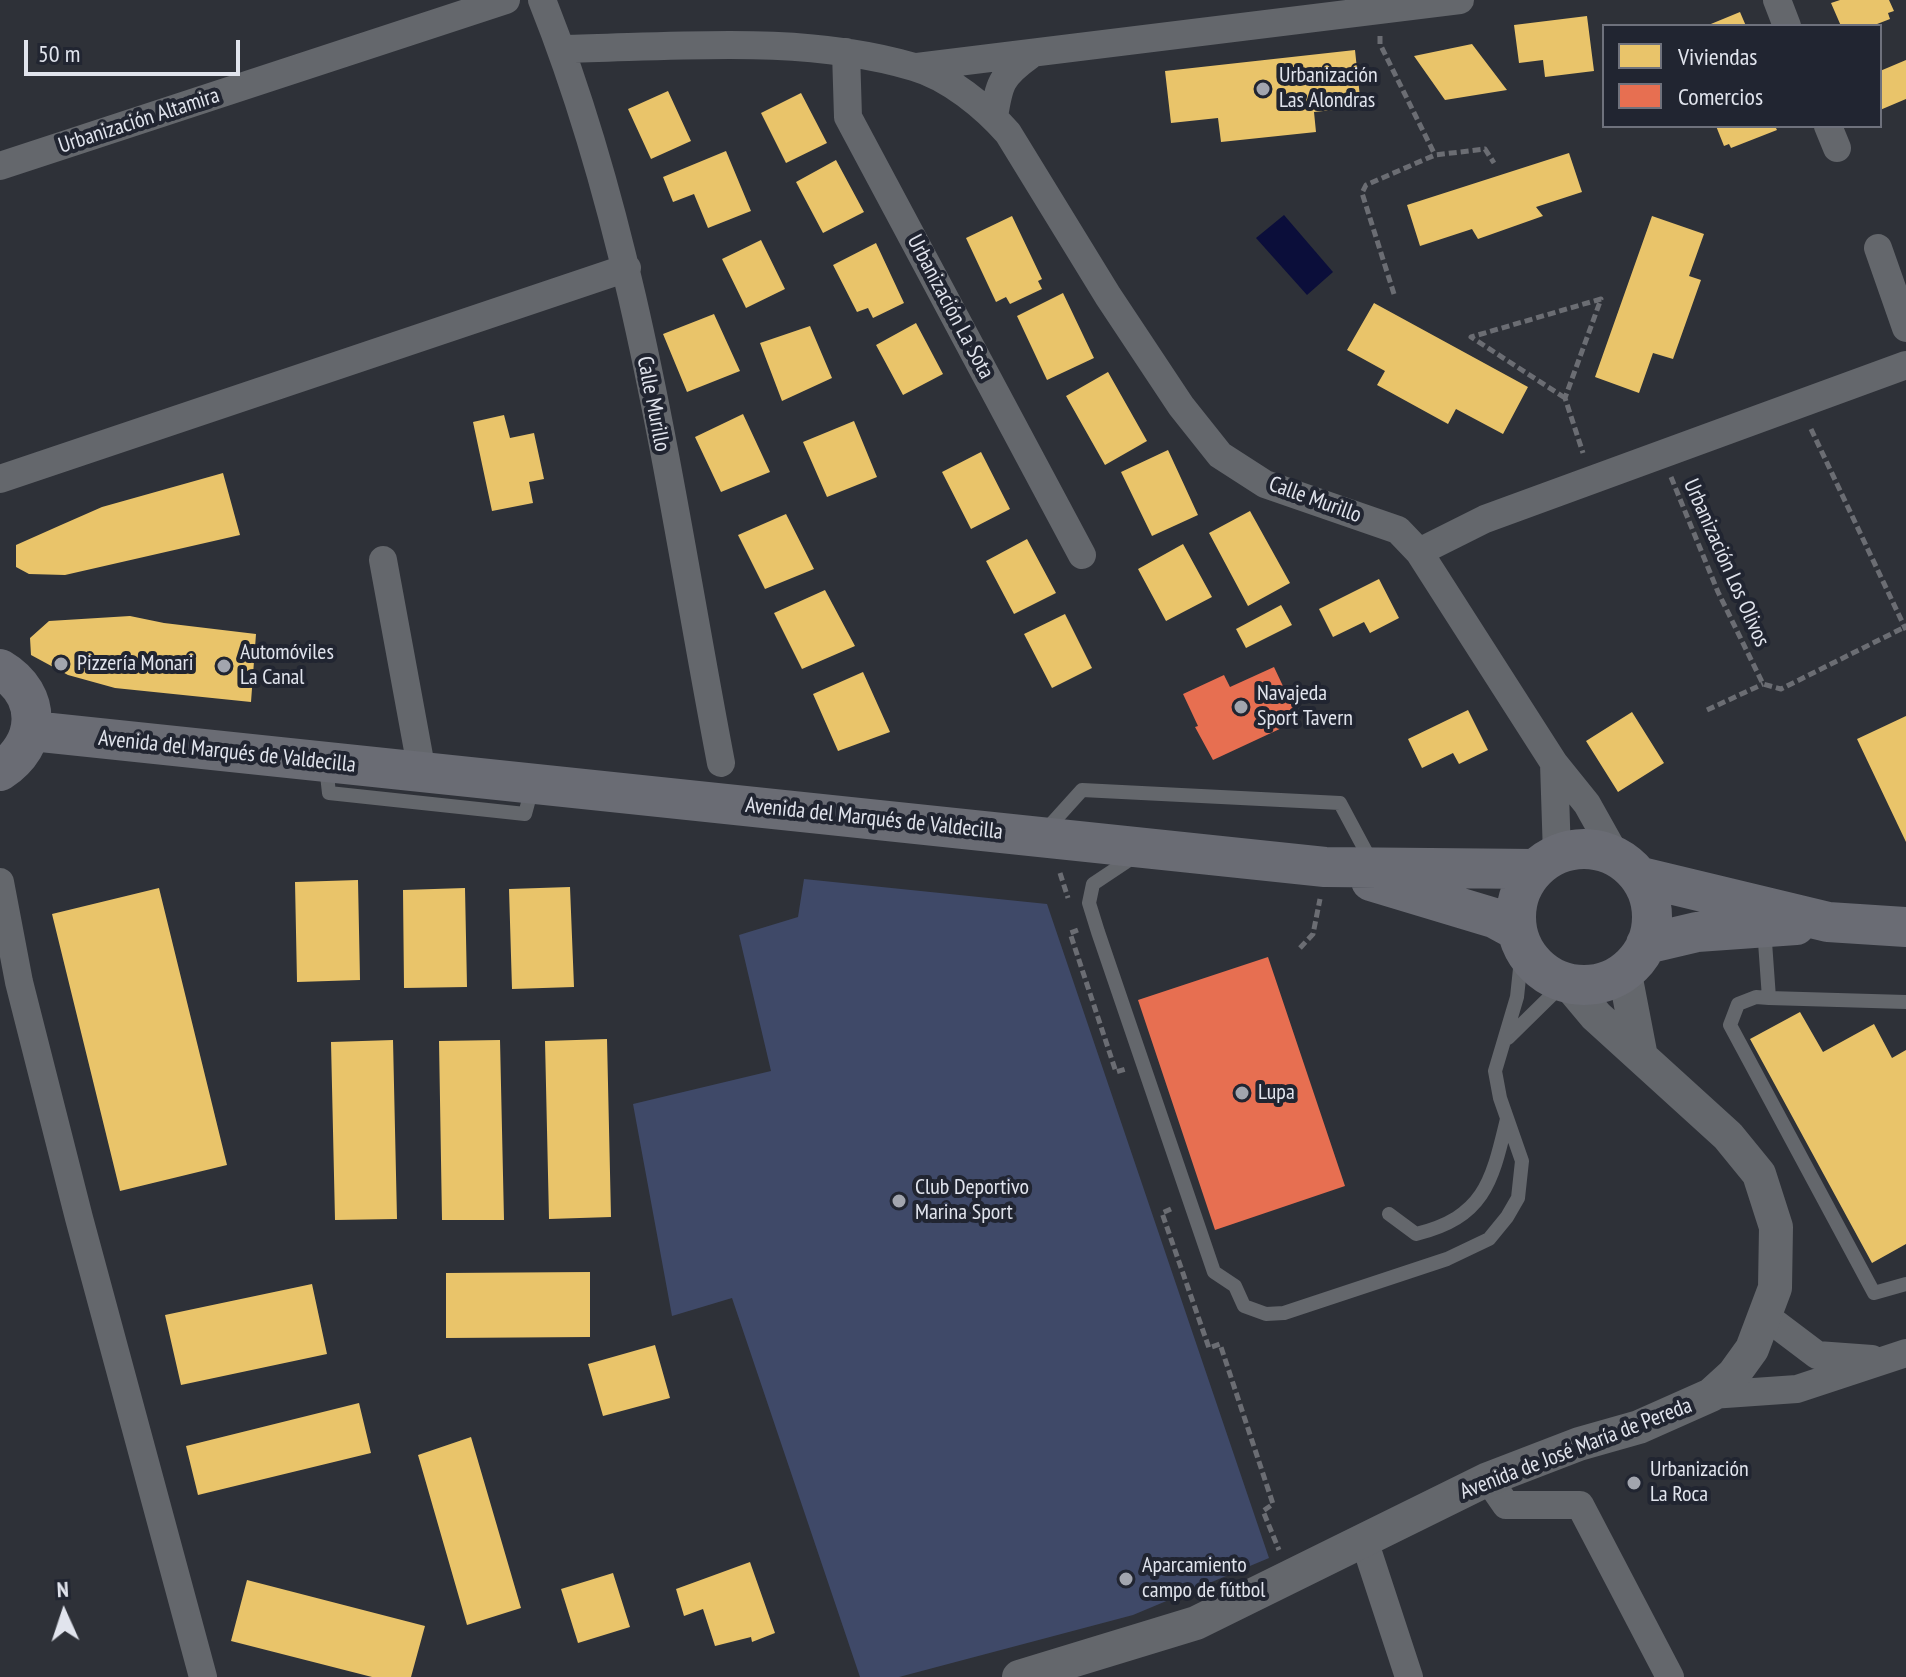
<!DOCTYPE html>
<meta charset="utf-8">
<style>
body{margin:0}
#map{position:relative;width:1906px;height:1677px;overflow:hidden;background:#2e3138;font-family:"PT Sans Narrow",sans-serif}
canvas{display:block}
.legend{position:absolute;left:1602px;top:24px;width:280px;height:104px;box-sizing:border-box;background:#212531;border:2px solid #6e717c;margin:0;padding:10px 14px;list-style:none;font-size:24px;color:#e1e4ed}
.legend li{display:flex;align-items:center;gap:16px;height:40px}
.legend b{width:40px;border:2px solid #6e717c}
.north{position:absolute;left:24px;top:1573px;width:80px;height:80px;-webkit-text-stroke:6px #212531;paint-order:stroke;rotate:357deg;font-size:22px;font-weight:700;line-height:32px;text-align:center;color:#e1e4ed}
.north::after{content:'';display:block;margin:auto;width:28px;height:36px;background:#e1e4ed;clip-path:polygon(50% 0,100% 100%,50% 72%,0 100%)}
.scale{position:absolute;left:24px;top:40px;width:216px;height:36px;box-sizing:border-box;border:4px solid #e1e4ed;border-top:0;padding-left:10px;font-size:24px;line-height:28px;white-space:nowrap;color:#e1e4ed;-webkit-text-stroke:6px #212531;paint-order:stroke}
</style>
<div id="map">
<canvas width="1906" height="1677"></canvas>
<ul class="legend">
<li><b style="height:22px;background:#e9c46a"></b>Viviendas</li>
<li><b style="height:22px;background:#e76f51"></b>Comercios</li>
</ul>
<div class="north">N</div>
<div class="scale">50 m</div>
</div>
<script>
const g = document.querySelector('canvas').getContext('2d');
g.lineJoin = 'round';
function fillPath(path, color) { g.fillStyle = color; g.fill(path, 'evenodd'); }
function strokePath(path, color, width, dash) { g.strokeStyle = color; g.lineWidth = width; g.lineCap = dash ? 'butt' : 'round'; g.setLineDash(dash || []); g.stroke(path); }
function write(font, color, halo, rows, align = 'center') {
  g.font = font + ' "PT Sans Narrow",sans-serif'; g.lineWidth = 8; g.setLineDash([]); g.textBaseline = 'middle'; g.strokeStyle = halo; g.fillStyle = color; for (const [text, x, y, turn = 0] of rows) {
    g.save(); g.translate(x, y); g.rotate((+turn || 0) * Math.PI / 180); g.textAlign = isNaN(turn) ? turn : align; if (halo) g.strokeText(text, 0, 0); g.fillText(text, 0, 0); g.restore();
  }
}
fillPath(new Path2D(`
 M804 879 1047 904 1269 1558 1133 1615 899 1677H860L732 1298 672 1316 633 1104 771 1071 739 935 798 917Z`), '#3f4968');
fillPath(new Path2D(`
 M1284 215 1333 272 1307 295 1256 238Z`), '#0b0e3a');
fillPath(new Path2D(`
 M1840 0H1889L1894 11 1888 13 1890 19 1872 26H1841L1831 3Z
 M1740 12 1746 26H1706Z
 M1587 16 1594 71 1545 77 1543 60 1519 63 1514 25Z
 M1472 44 1507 90 1445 100 1414 56Z
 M1355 50 1361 107 1314 112 1316 132 1221 142 1218 118 1171 123 1165 71Z
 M1906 60V99L1880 110V71Z
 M668 91 691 141 651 159 628 109Z
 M801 93 827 143 786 163 761 113Z
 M1716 126H1775L1777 130 1731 148 1729 144 1724 146Z
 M726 151 751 211 708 228 694 194 673 202 663 177Z
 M1569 153 1582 192 1536 207 1543 216 1478 239 1472 229 1420 246 1407 205Z
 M836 160 864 212 823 233 796 182Z
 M1012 216 1042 279 1038 281 1042 289 1010 304 1006 297 996 302 966 238Z
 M1652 216 1704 234 1689 276 1701 280 1673 359 1653 353 1639 393 1595 377Z
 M761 240 785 289 746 308 722 259Z
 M876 243 904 303 873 318 868 308 857 312 833 265Z
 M1063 293 1094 358 1047 380 1017 316Z
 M1374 303 1528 387 1503 434 1456 409 1448 424 1377 385 1385 371 1347 350Z
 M714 314 740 371 687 392 663 334Z
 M916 323 943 374 903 395 876 345Z
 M810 326 832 378 782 401 760 343Z
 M1108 372 1147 441 1105 465 1066 396Z
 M743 414 770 472 721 492 695 437Z
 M504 415 510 438 534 433 544 479 529 482 533 503 492 511 473 422Z
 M854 421 877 477 827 497 803 442Z
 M1168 450 1198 515 1152 536 1121 472Z
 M981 452 1010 509 971 529 942 472Z
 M223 473 240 535 65 575 29 574 16 567V545L61 525 102 507Z
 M1250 511 1290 583 1248 606 1209 533Z
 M786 514 814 569 765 589 738 535Z
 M1027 539 1056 593 1014 614 986 561Z
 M1183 544 1212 597 1166 621 1138 569Z
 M1379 579 1399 618 1370 633 1364 622 1333 637 1319 609Z
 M825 590 855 646 802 669 774 613Z
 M1281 605 1292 625 1246 648 1236 629Z
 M1065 614 1092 668 1052 688 1024 634Z
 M130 616 164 623 256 634 251 702 115 688 68 675 31 655 30 638 49 621Z
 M863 672 890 732 838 751 813 694Z
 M1468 710 1488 750 1459 764 1453 753 1422 768 1408 739Z
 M1632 712 1664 763 1618 792 1586 741Z
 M1906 716V842L1857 739Z
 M358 880 360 980 297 982 295 882Z
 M570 887 574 987 512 989 509 889Z
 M159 888 227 1165 120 1191 52 914Z
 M465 888 467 987 404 988 403 890Z
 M1800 1012 1823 1052 1874 1024 1892 1058 1906 1050V1244L1872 1263 1750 1039Z
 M607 1039 611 1217 549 1219 545 1041Z
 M393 1040 397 1219 335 1220 331 1042Z
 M500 1040 504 1220H442L439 1041Z
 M590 1272V1337L446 1338V1273Z
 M312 1284 327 1354 181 1385 165 1315Z
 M655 1345 670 1398 603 1416 588 1364Z
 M359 1403 371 1453 198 1495 186 1446Z
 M471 1437 521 1608 467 1625 418 1455Z
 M750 1562 775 1633 752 1642 751 1637 715 1646 703 1609 684 1616 676 1589Z
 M613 1573 630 1627 578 1643 561 1589Z
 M247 1580 425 1626 411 1677H372L231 1641Z`), '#e9c46a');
fillPath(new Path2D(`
 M1274 667 1299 720 1213 760 1195 727 1198 726 1183 694 1224 675 1230 687Z
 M1268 957 1345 1186 1215 1230 1138 1000Z`), '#e76f51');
strokePath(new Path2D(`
 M1380 36V44L1435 155
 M1394 294 1362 193 1366 185 1435 155 1485 149 1494 163
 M1565 398 1471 337 1601 299 1565 398 1583 453
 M1811 429 1906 630
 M1671 477 1718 592 1763 684 1781 689 1905 627
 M1707 710 1763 684
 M1060 873 1068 898
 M1078 930 1070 933 1116 1072 1126 1069
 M1300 948 1313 934 1320 899
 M1171 1209 1162 1213 1209 1348 1220 1344 1273 1504 1263 1511 1279 1550`), '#6b6d73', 5, [8, 4]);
strokePath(new Path2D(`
 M326 766 329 793 525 814 532 788
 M1045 831 1082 790 1340 803 1371 861
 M1135 856 1093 884 1089 903 1098 932 1214 1272 1235 1286 1244 1306 1266 1314 1284 1313 1447 1259 1489 1239 1507 1217 1518 1198 1522 1161 1500 1098 1495 1071 1517 997 1522 950
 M1764 928 1769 998 1906 1002
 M1769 998 1756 997 1738 1004 1730 1025 1874 1293 1906 1284
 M1508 1038 1564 983
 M1389 1214 1416 1234C1485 1217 1492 1181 1507 1119`), '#64676c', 14);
strokePath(new Path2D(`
 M542 0C639 243 672 508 721 763
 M1777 0 1787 26
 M562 49C677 47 802 34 914 67 949 77 985 107 1008 133L1108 296 1181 406 1220 455 1265 484 1398 530 1419 552 1554 763 1587 804 1615 854
 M846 52 848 117 1082 555
 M917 67 1460 0
 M994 117C999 84 1001 76 1029 56
 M1828 126 1837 148
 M0 166 506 0
 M1878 248 1906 328
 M0 479 627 268
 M1419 552 1485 519 1906 365
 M383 560 422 772
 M1554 763 1557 855
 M0 882 19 982 79 1218 203 1677
 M1764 1315 1817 1355 1872 1359
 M1711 1395 1797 1389 1906 1353
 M1488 1479 1506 1505H1580L1670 1677
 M1364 1540 1409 1677`), '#64676c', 28);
strokePath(new Path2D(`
 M1625 974 1641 1057
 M1019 1677 1196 1623 1488 1479 1579 1444 1639 1427 1711 1395 1734 1374 1752 1349 1775 1288 1776 1227 1759 1174 1728 1136 1596 1016 1570 985`), '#64676c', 34);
strokePath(new Path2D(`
 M0 669C44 695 40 745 0 771
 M32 731 1325 867 1535 869
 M1516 917a68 68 0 1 1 136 0a68 68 0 1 1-136 0Z
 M1641 877 1828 922 1906 927
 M1371 881 1494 918 1516 930
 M1646 944 1697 932 1796 925`), '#6a6c74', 40);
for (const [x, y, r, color] of [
 [1263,89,8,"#a2a5ae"],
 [61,664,8,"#a2a5ae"],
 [224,666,8,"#a2a5ae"],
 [1241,707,8,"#a2a5ae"],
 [1242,1093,8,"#a2a5ae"],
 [899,1201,8,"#a2a5ae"],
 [1634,1483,8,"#a2a5ae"],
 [1126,1579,8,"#a2a5ae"]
]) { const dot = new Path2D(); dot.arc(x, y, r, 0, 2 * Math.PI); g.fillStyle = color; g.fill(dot); strokePath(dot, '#212531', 3); }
write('22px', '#e1e4ed', '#212531', [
 ["Urbanización",1279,76],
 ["Las Alondras",1279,101],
 ["Automóviles",240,653],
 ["La Canal",240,678],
 ["Pizzería Monari",77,664],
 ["Navajeda",1257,694],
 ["Sport Tavern",1257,719],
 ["Lupa",1258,1093],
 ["Club Deportivo",915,1188],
 ["Marina Sport",915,1213],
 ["Urbanización",1650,1470],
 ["La Roca",1650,1495],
 ["Aparcamiento",1142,1566],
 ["campo de fútbol",1142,1591]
], 'left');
write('22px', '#e1e4ed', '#212531', [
 ["Urbanización Altamira",139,121,-18],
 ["Urbanización La Sota",950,307,62],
 ["Calle Murillo",653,404,79],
 ["Calle Murillo",1315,500,20],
 ["Urbanización Los Olivos",1726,563,66],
 ["Avenida del Marqués de Valdecilla",227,752,6],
 ["Avenida del Marqués de Valdecilla",874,819,6],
 ["Avenida de José María de Pereda",1576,1449,-21]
]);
</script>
